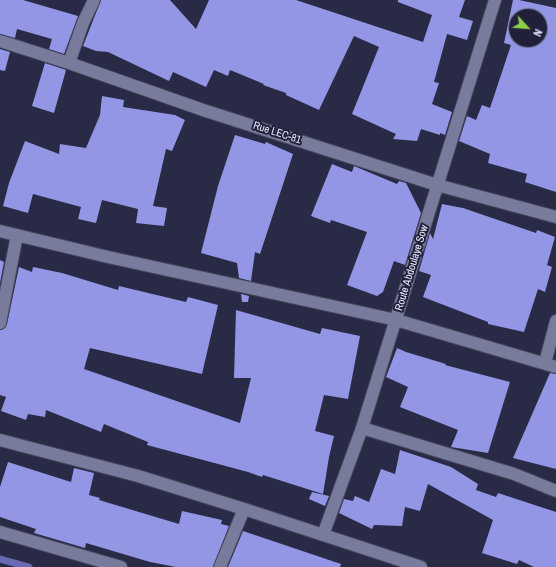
<!DOCTYPE html>
<style>
body{margin:0}
#map{position:relative;width:556px;height:567px;overflow:hidden;background:#292a46;font-family:"Archivo Narrow",sans-serif}
canvas{display:block}
.north{position:absolute;left:508px;top:8px;width:40px;height:40px;box-sizing:border-box;background:#20203b;border:1px solid #717189;border-radius:50%;rotate:116deg;font-size:11px;font-weight:700;line-height:16px;text-align:center;color:#eaebfe}
.north::after{content:'';display:block;margin:auto;width:14px;height:18px;background:#8cce45;clip-path:polygon(50% 0,100% 100%,50% 72%,0 100%)}
</style>
<div id="map">
<canvas width="556" height="567"></canvas>
<div class="north">N</div>
</div>
<script>
const g = document.querySelector('canvas').getContext('2d');
g.lineJoin = 'round';
function strokePath(path, color, width, dash) { g.strokeStyle = color; g.lineWidth = width; g.lineCap = dash ? 'butt' : 'round'; g.setLineDash(dash || []); g.stroke(path); }
function fillPath(path, color) { g.fillStyle = color; g.fill(path, 'evenodd'); }
function write(font, color, halo, rows, align = 'center') {
  g.font = font + ' "Archivo Narrow",sans-serif'; g.lineWidth = 4; g.setLineDash([]); g.textBaseline = 'middle'; g.strokeStyle = halo; g.fillStyle = color; for (const [text, x, y, turn = 0] of rows) {
    g.save(); g.translate(x, y); g.rotate((+turn || 0) * Math.PI / 180); g.textAlign = isNaN(turn) ? turn : align; if (halo) g.strokeText(text, 0, 0); g.fillText(text, 0, 0); g.restore();
  }
}
strokePath(new Path2D(`
 M0 559 29 567`), '#696ab4', 7);
fillPath(new Path2D(`
 M0 0H23L78 16 64 54 49 49 52 39 17 29 15 38 0 34Z
 M101 0H170L196 29 209 0H296L423 42 432 15 398 2V0H465L459 17 473 21 467 40 447 34 434 82 439 83 432 104 452 112 445 135 440 133V135L421 129 417 141 393 139 396 134 352 114 379 47 354 36 319 110 286 95V93L263 85 264 84 230 70 228 76 214 70 206 87 173 72 169 81 108 52 96 51 83 46Z
 M513 0H519L556 8V192L525 182 527 174 488 163 490 154 459 141 467 116 476 120 482 105 490 108 511 45 504 43ZM516 16H540V40H516Z
 M0 49 10 52 5 71 0 70Z
 M45 63 66 70 54 113 32 106Z
 M102 96 124 100 123 107 175 115 185 120 172 151 166 149 153 206 167 208 164 226 136 223 138 209 102 200 96 223 78 219 81 207 33 194 28 213 3 206 9 183 25 141 59 154 60 144 86 148 100 115Z
 M235 135 265 144 266 142 293 154 260 254 255 252 251 281 239 278 237 263 201 253 218 186Z
 M332 164 352 172 354 166 397 184 399 181 406 183 421 213 405 265 394 261 383 292 377 296 347 285 367 232 331 220 330 223 311 216Z
 M442 204 463 208 536 233 537 230 555 237 547 265 552 267 545 292 538 289 524 332 488 324V322L423 297 431 275 419 271 430 233 433 239Z
 M0 260 4 262 0 283Z
 M19 267 32 272 33 267 62 273 118 290 119 286 186 302 188 297 218 305 202 374 90 348 84 369 240 423 251 378H234L236 310 320 334 322 328 360 336 348 399 324 395 315 431 334 436 329 457 323 494 263 475 262 477 248 472 147 445 148 442 104 424 101 432 46 410 45 417 28 414 26 420 1 411 6 397 0 395V330L5 328 7 324Z
 M241 294 249 296 248 302H242Z
 M397 348 406 352 446 364 445 365 510 382 488 453 451 447 458 430 400 407 408 387 386 377Z
 M550 373 556 374V469L513 458Z
 M400 450 451 467 478 484 476 490 496 497 498 493 556 512V567H534L519 560 517 564 482 553 493 520 428 484 420 511 405 507 402 526 374 525 372 529 339 513 344 499 353 501 355 496 369 502 381 469 395 474Z
 M8 462 71 482 74 468 94 473 89 495 100 498 99 500 179 524 182 511 222 520 221 524 229 526 213 567H176L150 562 86 543 85 548 34 533 36 529 0 517V487Z
 M312 492 329 496 325 506 309 499Z
 M243 531 341 564 340 567H228Z`), '#9396e4');
const minor = new Path2D(`
 M0 41 69 63 203 110 437 185 556 217
 M69 63 83 23 94 0
 M0 231 108 257 396 320 556 367
 M0 323 17 235
 M545 363 556 321
 M362 428 514 474 556 491
 M0 440 138 476 244 509 421 567
 M0 532 121 567
 M323 535 362 428 495 0
 M220 567 244 509`);
strokePath(minor, '#46465e', 14);
strokePath(minor, '#797b9c', 12);
write('11px', '#eaebfe', '#20203b', [
 ["Rue LEC-81",277,133,18],
 ["Route Abdoulaye Sow",412,268,-73]
]);
</script>
